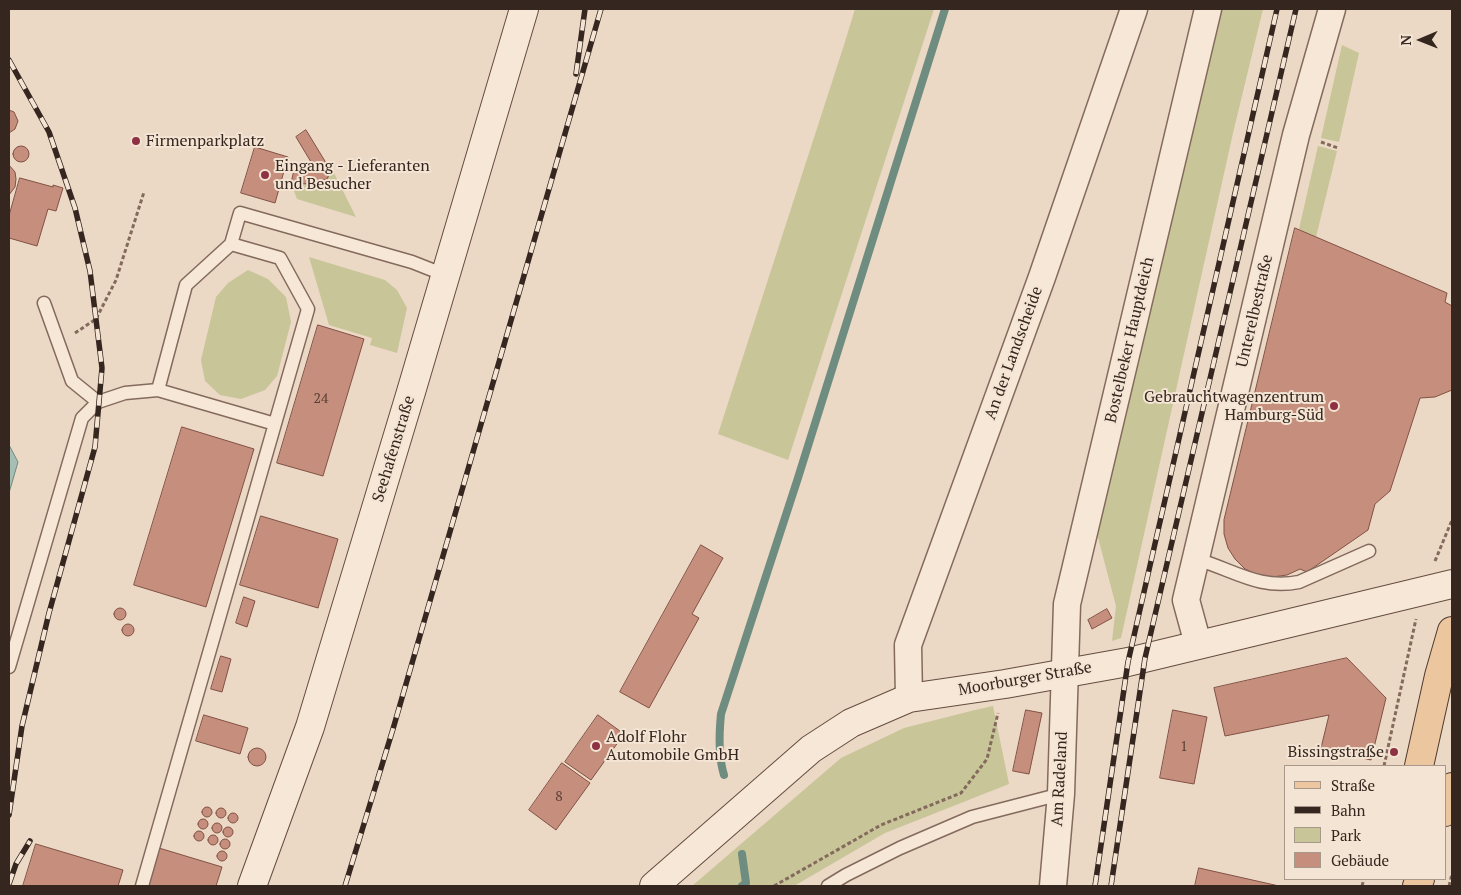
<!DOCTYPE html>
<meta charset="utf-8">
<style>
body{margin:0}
#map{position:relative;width:1461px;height:895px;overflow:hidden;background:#ebd8c5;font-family:"PT Serif",serif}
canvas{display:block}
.frame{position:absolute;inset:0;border:10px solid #35261f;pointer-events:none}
.legend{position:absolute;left:1284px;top:765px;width:162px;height:115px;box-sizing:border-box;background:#f3e4d3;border:1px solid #a7988b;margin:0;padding:6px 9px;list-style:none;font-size:15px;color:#35261f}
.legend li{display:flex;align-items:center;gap:10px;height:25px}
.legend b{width:25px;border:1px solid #a7988b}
.north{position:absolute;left:1396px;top:15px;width:50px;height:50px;-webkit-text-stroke:4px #f3e4d3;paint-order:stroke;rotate:269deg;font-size:14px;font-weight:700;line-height:20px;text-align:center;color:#35261f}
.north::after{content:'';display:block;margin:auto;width:18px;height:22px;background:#35261f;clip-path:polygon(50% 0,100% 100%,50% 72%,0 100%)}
</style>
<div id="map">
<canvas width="1461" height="895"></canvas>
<div class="frame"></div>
<ul class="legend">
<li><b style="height:6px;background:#ebc69f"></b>Straße</li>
<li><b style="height:6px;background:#35261f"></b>Bahn</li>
<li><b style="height:14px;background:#c8c599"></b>Park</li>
<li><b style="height:14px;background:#c68e7d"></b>Gebäude</li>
</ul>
<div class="north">N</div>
</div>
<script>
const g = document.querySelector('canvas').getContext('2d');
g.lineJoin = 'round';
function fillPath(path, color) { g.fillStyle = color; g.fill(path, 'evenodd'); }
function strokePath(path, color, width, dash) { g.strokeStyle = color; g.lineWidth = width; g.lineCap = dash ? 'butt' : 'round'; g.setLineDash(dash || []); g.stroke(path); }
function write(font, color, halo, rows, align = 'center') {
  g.font = font + ' "PT Serif",serif'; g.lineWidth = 4; g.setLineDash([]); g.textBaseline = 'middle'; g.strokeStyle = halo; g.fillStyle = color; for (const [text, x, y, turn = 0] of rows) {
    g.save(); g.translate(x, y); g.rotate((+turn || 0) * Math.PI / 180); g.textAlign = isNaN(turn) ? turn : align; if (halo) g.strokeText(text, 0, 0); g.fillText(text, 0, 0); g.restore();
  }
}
fillPath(new Path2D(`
 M855 9H934L788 460 718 434 844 45Z
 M1220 9H1263L1233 133 1121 638 1112 641 1116 606 1096 530Z
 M1342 45 1359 53 1339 142 1321 138Z
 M1318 146 1337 151 1316 237 1299 229Z
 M334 173 356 217 297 199 291 183C307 184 321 184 334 173Z
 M309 257 385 280 397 290 407 308 397 353 370 345 372 338 329 325Z
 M248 270 268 279 286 297 291 322 277 376 265 390 241 399 220 395 205 381 201 360 216 297 228 283Z
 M993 706 1009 784 885 833 794 886H692L841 758 904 728 975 710Z`), '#c8c599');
const water = new Path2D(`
 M9 445 18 462 9 493Z`);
fillPath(water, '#a6beb3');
strokePath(water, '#6e8c7f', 1);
strokePath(new Path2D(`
 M724 775C718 756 719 734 721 714L797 481 945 9
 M742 886 746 883 742 854`), '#6e8c7f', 8);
const building = new Path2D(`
 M9 110 14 112 18 121 15 129 9 133Z
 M306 130 331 171 327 179 309 184 291 183 294 170 314 167 296 137Z
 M13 154a8 8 0 1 1 16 0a8 8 0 1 1-16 0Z
 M255 147 288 157 275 203 241 193Z
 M9 165 15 172 16 179 15 187 9 195Z
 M20 178 53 187V185L63 188 56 211 48 209 37 246 9 238V216Z
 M1295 228 1447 293 1445 302 1452 306V390L1435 397 1420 398 1390 491 1375 504 1368 530 1307 572 1300 569 1287 575 1272 577 1258 575 1245 569 1235 559 1228 548 1224 534V520Z
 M318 325 364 339 323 476 277 463Z
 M182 427 254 449 206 607 134 585Z
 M261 516 338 539 318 608 240 585Z
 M701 545 723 558 692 614 699 618 649 708 620 692Z
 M244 597 255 601 247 627 236 623Z
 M114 614a6 6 0 1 1 12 0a6 6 0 1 1-12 0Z
 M1107 609 1112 618 1092 629 1088 620Z
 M122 630a6 6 0 1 1 12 0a6 6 0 1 1-12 0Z
 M221 656 231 659 222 692 211 689Z
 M1347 658 1386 698 1371 760 1321 748 1329 715 1225 736 1214 688Z
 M1026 710 1042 713 1029 774 1013 771Z
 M1173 710 1207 717 1194 784 1160 778Z
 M204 715 248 728 240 754 196 741Z
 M598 715 624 734 591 780 565 762Z
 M248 757a9 9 0 1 1 18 0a9 9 0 1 1-18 0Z
 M562 763 590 783 556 830 529 810Z
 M202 812a5 5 0 1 1 10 0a5 5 0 1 1-10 0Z
 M216 813a5 5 0 1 1 10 0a5 5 0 1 1-10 0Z
 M228 818a5 5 0 1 1 10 0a5 5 0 1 1-10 0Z
 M198 824a5 5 0 1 1 10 0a5 5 0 1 1-10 0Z
 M212 828a5 5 0 1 1 10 0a5 5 0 1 1-10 0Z
 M223 832a5 5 0 1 1 10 0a5 5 0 1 1-10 0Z
 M194 836a5 5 0 1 1 10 0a5 5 0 1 1-10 0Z
 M208 840a5 5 0 1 1 10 0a5 5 0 1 1-10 0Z
 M220 844a5 5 0 1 1 10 0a5 5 0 1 1-10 0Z
 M36 844 123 870 118 886H23Z
 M159 848 222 867 216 886H147Z
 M217 856a5 5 0 1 1 10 0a5 5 0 1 1-10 0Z
 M1199 868 1279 886H1195Z`);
fillPath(building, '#c68e7d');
strokePath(building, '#815144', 1);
const service = new Path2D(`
 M44 303 72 381 98 402
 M158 390 275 424
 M1196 559C1234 570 1259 590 1299 582L1369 551
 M9 667 82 418 98 402 125 393 158 390 186 285 231 244 240 213 412 262 445 275
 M142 886 308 309 280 258 231 244
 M828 886 846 875 900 848 972 817 1061 794`);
const minor = new Path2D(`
 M1198 644 1186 600 1296 135 1332 9
 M909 698 908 645 1042 277 1134 9
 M1053 886 1061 794 1067 604 1208 9`);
const secondary = new Path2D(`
 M252 886 310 727 411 392 524 9
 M654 886 811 749 851 723 909 698 1005 684 1128 662 1452 584`);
const primary = new Path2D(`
 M1419 766 1439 676 1452 631
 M1445 812 1452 787
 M1417 886 1420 879`);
strokePath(service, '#846a5c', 15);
strokePath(minor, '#846a5c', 29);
strokePath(secondary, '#664c3f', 30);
strokePath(primary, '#523a30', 30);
strokePath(new Path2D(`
 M1321 142 1338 148
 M75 333 96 319 116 280 144 192
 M1435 561 1452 520
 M1384 766 1416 619
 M774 886 881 825 961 793 987 759 998 713
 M1362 886 1364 879
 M1449 886 1452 874`), '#846a5c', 3, [4, 2.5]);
strokePath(service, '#f6e7d7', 12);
strokePath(minor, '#f6e7d7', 26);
strokePath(secondary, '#f6e7d7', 28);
strokePath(primary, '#ebc69f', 28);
const rail = new Path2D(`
 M9 60 49 132 75 208 90 271 102 368 95 447 49 613 22 726 9 815
 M576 74 585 9
 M9 884 16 864 30 841
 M345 886 393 729 601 9
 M1095 886 1128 662 1277 9
 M1111 886 1145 658 1296 9`);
strokePath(rail, '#35261f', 5.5);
strokePath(rail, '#f3e4d3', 4, [11]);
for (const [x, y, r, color] of [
 [136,141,5,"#8e3142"],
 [265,175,5,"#8e3142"],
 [1334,406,5,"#8e3142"],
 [596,746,5,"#8e3142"],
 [1394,752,5,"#8e3142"]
]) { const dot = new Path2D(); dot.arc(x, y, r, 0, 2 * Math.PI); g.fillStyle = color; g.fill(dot); strokePath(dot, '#f3e4d3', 2); }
write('14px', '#594036', null, [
 ["24",321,399],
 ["1",1184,747],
 ["8",559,797]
]);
write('16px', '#35261f', '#f3e4d3', [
 ["Firmenparkplatz",146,141],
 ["Eingang - Lieferanten",275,166],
 ["und Besucher",275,184],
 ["Gebrauchtwagenzentrum",1324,397,"right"],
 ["Hamburg-Süd",1324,415,"right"],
 ["Adolf Flohr",606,737],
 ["Automobile GmbH",606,755],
 ["Bissingstraße",1384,752,"right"]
], 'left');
write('16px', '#35261f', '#f3e4d3', [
 ["Unterelbestraße",1255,311,-77],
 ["Bostelbeker Hauptdeich",1130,340,-77],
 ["An der Landscheide",1014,353,-70],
 ["Seehafenstraße",394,449,-73],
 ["Moorburger Straße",1025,679,-10],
 ["Am Radeland",1060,779,-87]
]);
</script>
